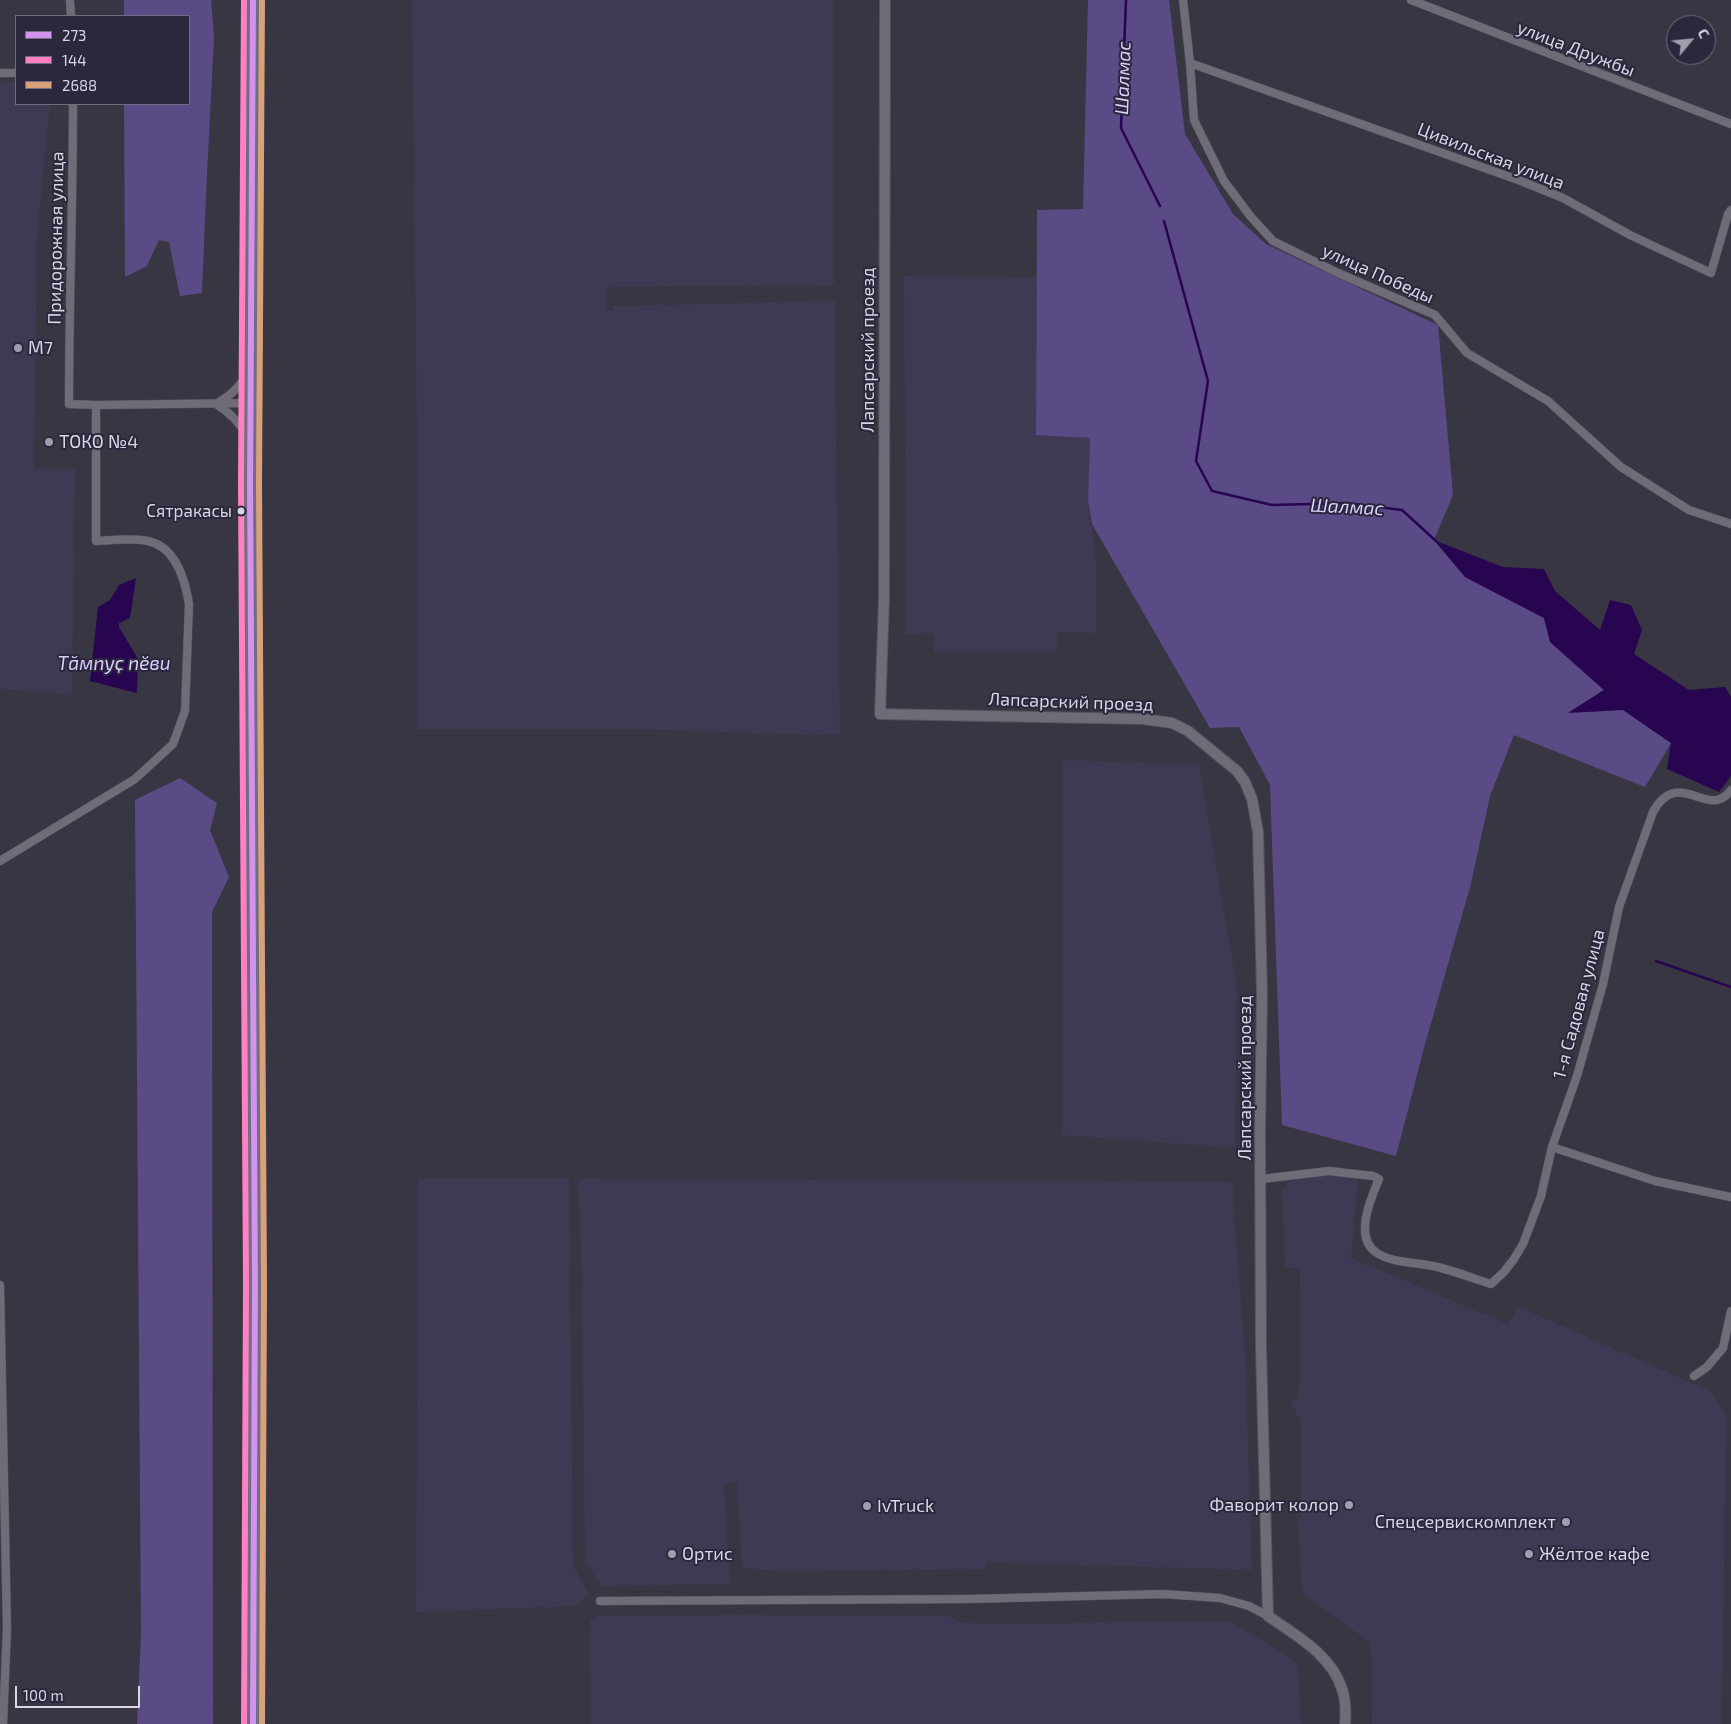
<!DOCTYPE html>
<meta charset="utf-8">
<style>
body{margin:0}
#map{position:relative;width:1731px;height:1724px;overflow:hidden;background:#393643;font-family:"Exo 2",sans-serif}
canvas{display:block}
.legend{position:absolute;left:15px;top:15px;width:175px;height:90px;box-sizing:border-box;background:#2c273d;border:1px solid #716d80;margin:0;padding:6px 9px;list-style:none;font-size:15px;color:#d8d5e4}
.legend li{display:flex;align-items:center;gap:10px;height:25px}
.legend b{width:25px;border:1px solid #716d80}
.north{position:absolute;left:1666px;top:15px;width:50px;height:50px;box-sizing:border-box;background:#2c273d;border:1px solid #716d80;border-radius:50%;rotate:62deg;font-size:14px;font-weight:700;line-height:20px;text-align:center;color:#d8d5e4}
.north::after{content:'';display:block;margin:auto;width:18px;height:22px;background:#a09dac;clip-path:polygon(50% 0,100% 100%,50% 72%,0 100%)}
.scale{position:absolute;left:15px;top:1686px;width:125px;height:22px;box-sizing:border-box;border:2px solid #d8d5e4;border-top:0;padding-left:6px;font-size:15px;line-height:18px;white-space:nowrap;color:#d8d5e4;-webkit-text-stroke:4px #2c273d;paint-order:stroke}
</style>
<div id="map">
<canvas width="1731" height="1724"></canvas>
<ul class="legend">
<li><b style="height:6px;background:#d193ec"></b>273</li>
<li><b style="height:6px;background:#ff80c5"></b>144</li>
<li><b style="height:6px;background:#d9a179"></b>2688</li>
</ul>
<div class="north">С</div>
<div class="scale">100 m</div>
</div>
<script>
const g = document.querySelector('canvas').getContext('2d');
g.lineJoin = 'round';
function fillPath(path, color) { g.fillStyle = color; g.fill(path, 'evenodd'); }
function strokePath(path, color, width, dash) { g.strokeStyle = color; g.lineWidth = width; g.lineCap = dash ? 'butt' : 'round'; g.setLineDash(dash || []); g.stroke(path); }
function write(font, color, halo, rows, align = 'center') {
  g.font = font + ' "Exo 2",sans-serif'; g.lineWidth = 4; g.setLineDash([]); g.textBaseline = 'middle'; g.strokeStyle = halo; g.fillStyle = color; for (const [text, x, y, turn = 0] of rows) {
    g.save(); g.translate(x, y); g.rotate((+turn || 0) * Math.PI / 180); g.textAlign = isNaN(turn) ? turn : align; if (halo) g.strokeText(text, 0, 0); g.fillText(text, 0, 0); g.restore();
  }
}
fillPath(new Path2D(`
 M412 0H834V285L606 287 607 311H614V306L835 301V367L840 734 813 735 643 729H417V450Z
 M16 82V104H50L37 235 34 469H75L72 694 0 689V83Z
 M904 276 1036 278V434L1090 438 1088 500 1096 566V633L1057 632V652H934L933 633 906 635Z
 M1062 760 1199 765 1237 988 1235 1148 1062 1135Z
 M1300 1175 1358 1177 1351 1258 1508 1324 1519 1307 1710 1391 1726 1415 1722 1724H1372L1371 1643 1302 1593 1298 1522 1301 1516V1421L1291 1402 1299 1397 1300 1269 1285 1267 1282 1192 1290 1180H1299Z
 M418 1179H569L573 1565 588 1593 575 1606 416 1612Z
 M578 1179 1233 1182V1204L1245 1353 1252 1570 986 1562V1569L785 1571 742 1568 737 1482 724 1483 730 1584 602 1586 585 1562 582 1282Z
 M739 1615 948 1616 964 1623 1044 1624 1118 1622H1232L1298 1663 1301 1724H591L590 1621 599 1616Z`), '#3f3954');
fillPath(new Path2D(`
 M124 0H211L214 37 206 195 202 293 180 296 169 242 159 240 147 266 125 277 124 104H189V16H124Z
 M1088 0H1169L1185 134 1233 214 1266 244 1438 325 1453 495 1434 540 1465 577 1544 618 1550 642 1604 690 1569 712 1623 710 1671 743 1645 787 1514 735 1490 796 1471 884 1425 1044 1396 1156 1282 1125 1270 785 1239 727 1210 728 1092 524 1088 500 1090 438 1036 435 1037 210 1083 209Z
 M180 778 217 803 210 830 229 877 212 912 213 1724H137L141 1634 135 800Z`), '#5a4b86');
fillPath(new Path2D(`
 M1434 540 1503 567 1544 569 1555 591 1600 630 1610 600 1631 605 1642 630 1634 654 1689 690 1725 687 1731 697V776L1719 792 1667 769 1671 743 1623 710 1568 713 1604 690 1550 642 1544 618 1465 577Z
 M136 578 130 618 119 623V627L138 659 137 693 90 681 98 607 110 600 119 585Z`), '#270551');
strokePath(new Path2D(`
 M1126 0 1121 128 1160 206
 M1164 221 1208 381 1196 461 1212 491 1272 505 1347 503 1402 510 1436 541
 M1656 961 1731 987`), '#270551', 2.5);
const minor = new Path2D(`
 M70 0 71 16
 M1183 0 1190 63 1194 120 1224 181 1251 217 1273 241 1338 273 1435 315 1467 353 1548 401 1621 467 1689 510 1731 524
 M1411 0 1731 124
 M1190 63 1521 181 1563 198 1630 235 1711 273 1728 214 1731 210
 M0 73H16
 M73 104C73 204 69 304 69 404L96 405 250 403
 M217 403C232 395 240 386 249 371
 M216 404C231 413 239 423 249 438
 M0 861 135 779 173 744 185 711 189 604C185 579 176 547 148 541 131 538 113 540 96 541V405
 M1552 1147 1655 1181 1731 1197
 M1261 1179 1329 1171 1373 1176 1379 1179C1371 1198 1353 1238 1377 1253 1392 1263 1415 1262 1433 1266 1452 1270 1472 1278 1491 1284L1504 1272 1514 1259 1523 1244 1541 1196 1552 1147 1577 1076 1603 984 1619 907 1653 812C1679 765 1708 822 1731 790
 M0 1285 7 1628 3 1724
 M1694 1376 1707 1367 1723 1348 1731 1311
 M600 1601 970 1599 1163 1594 1220 1598 1249 1606 1268 1616`);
const tertiary = new Path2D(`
 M885 0 884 600 880 714 1143 719 1172 723 1188 731 1237 771 1245 782 1252 799 1258 832 1262 993 1260 1131 1261 1348 1268 1616C1295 1635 1332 1655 1342 1689 1346 1700 1346 1712 1345 1724`);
const trunk = new Path2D(`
 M253 0 250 484 255 1284 253 1724`);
strokePath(minor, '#55525d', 9);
strokePath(tertiary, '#55525d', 12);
strokePath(trunk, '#55525d', 16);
strokePath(minor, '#6f6c77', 8);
strokePath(tertiary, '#6f6c77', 10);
strokePath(trunk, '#716d7e', 14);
strokePath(new Path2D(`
 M253 0 250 484 255 1284 253 1724`), '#d193ec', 6);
strokePath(new Path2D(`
 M244 0 241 484 246 1284 244 1724`), '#ff80c5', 6);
strokePath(new Path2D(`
 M262 0 259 484 264 1284 262 1724`), '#d9a179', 6);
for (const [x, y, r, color] of [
 [18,348,5,"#a09dac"],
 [49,442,5,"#a09dac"],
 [241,511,4.5,"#d8d5e4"],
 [1349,1505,5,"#a09dac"],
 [867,1506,5,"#a09dac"],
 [1566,1522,5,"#a09dac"],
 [672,1554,5,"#a09dac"],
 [1529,1554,5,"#a09dac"]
]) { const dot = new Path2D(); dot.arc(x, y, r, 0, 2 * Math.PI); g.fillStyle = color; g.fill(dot); strokePath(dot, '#2c273d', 2); }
write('17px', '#d8d5e4', '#2c273d', [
 ["Сятракасы",232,511]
], 'right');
write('18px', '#d8d5e4', '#2c273d', [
 ["улица Дружбы",1576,49,21],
 ["Цивильская улица",1491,156,21],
 ["Придорожная улица",56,238,-89],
 ["улица Победы",1378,274,24],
 ["Лапсарский проезд",868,350,-90],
 ["Лапсарский проезд",1071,702,2],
 ["1-я Садовая улица",1579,1004,-75],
 ["Лапсарский проезд",1245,1078,-90]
]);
write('18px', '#d8d5e4', '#2c273d', [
 ["М7",28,348],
 ["ТОКО №4",59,442],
 ["Фаворит колор",1339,1505,"right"],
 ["IvTruck",877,1506],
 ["Спецсервискомплект",1556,1522,"right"],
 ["Ортис",682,1554],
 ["Жёлтое кафе",1539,1554]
], 'left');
write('italic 19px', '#d9d0fe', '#2c273d', [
 ["Шалмас",1123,78,-88],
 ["Шалмас",1347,507,3],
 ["Тӑмпуҫ пӗви",114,664]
]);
</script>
